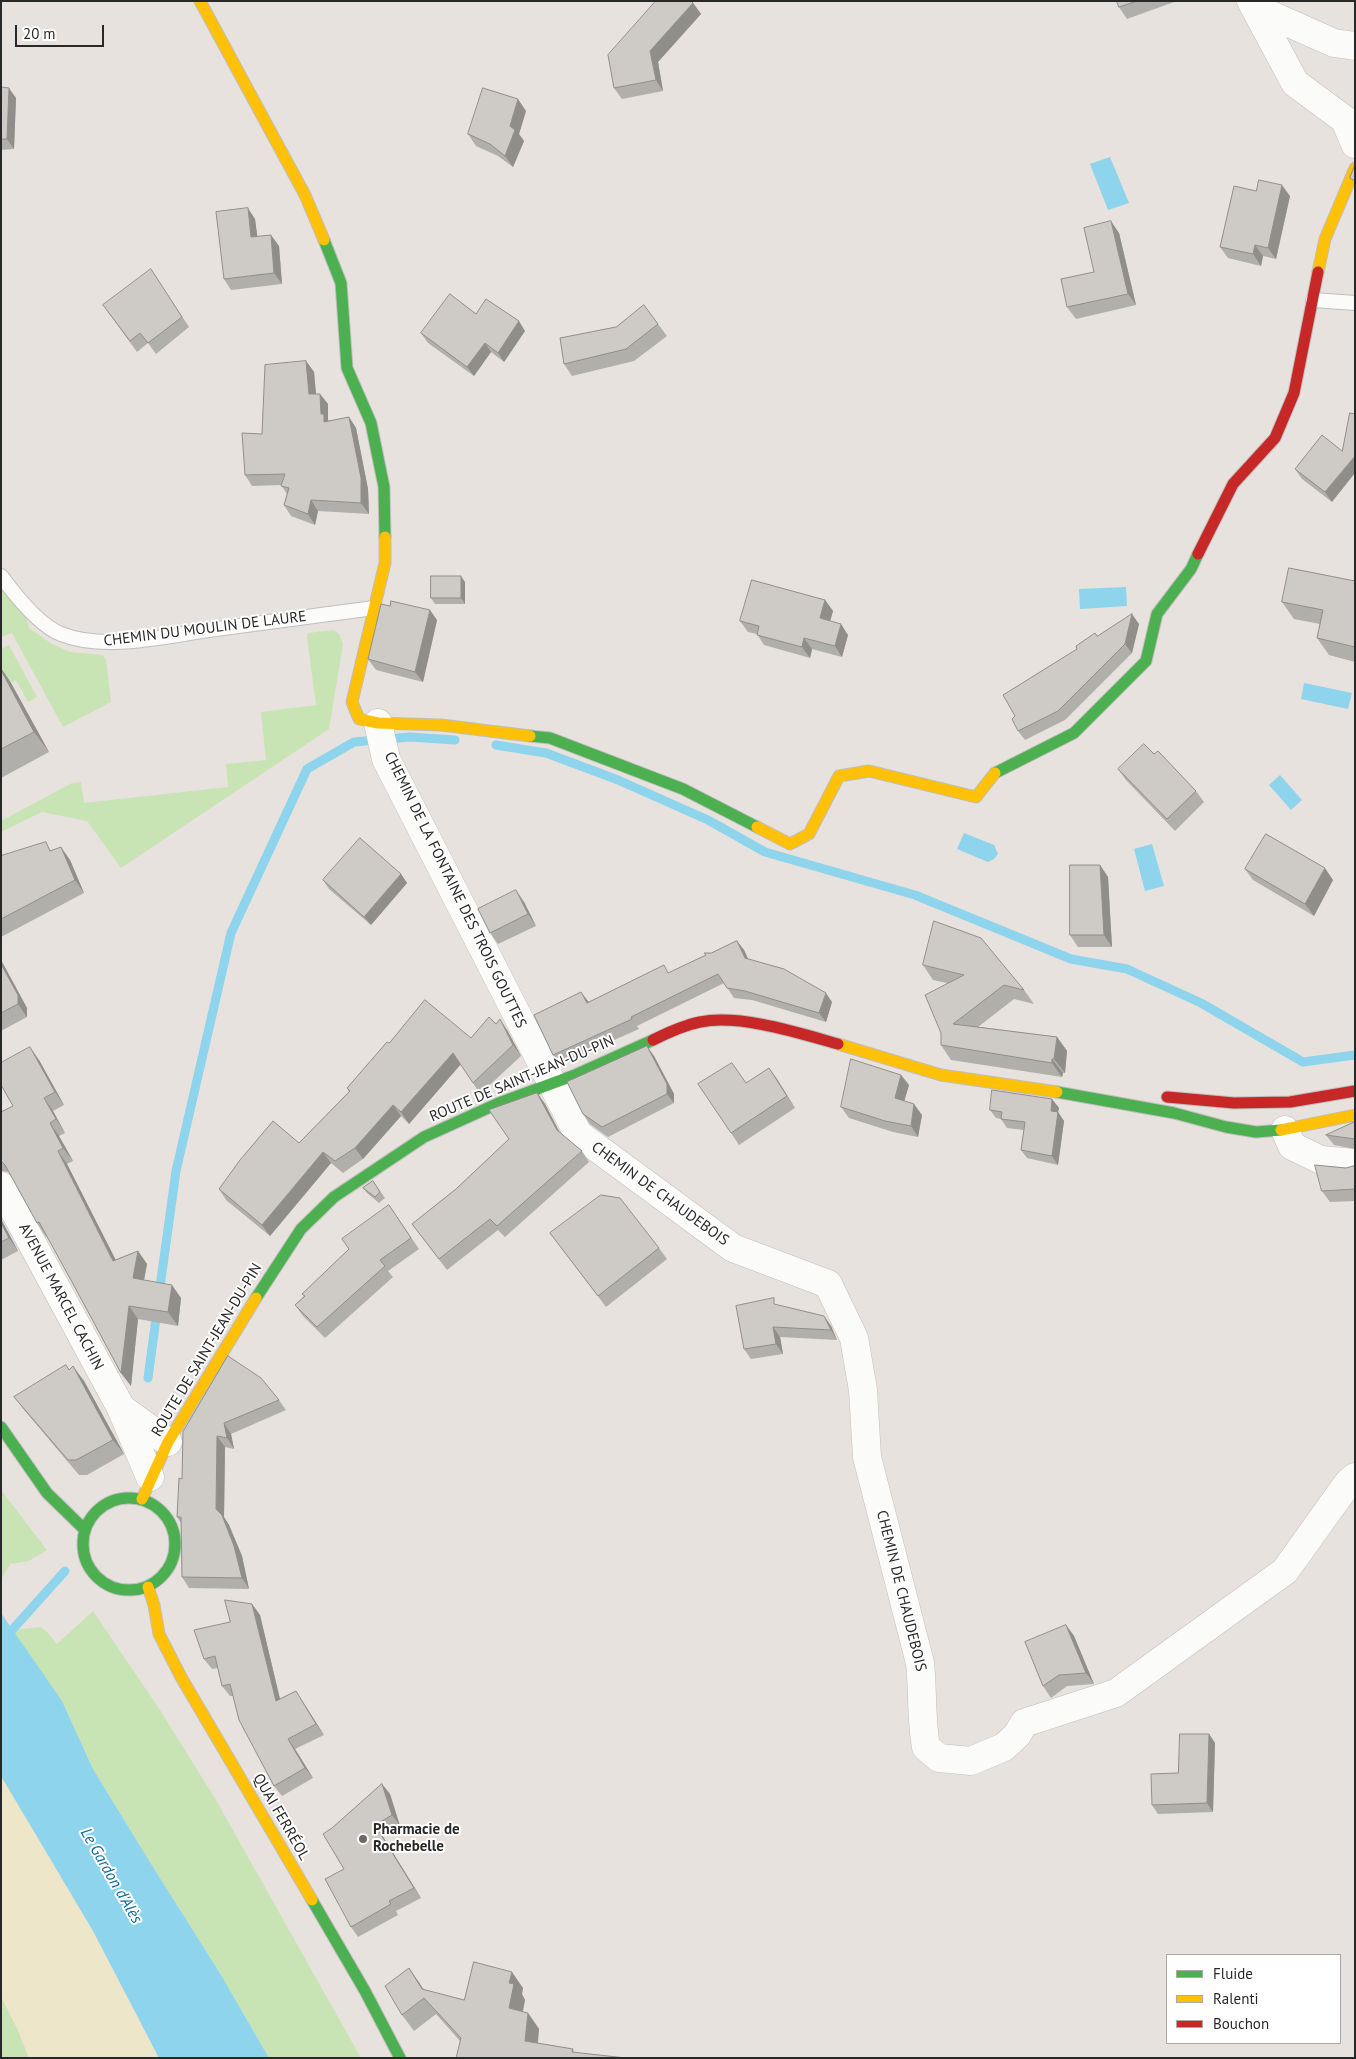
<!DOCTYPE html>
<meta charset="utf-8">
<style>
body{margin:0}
#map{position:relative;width:1356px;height:2059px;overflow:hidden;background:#e7e2dd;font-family:"PT Sans",sans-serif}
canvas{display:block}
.frame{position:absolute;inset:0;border:2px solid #282828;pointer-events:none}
.legend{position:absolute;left:1166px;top:1954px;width:175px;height:90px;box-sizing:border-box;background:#fff;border:1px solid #a9a9a9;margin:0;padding:6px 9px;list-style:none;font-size:15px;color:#282828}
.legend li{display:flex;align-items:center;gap:10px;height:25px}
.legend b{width:25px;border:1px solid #a9a9a9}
.scale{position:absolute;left:15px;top:25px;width:89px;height:22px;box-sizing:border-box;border:2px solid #282828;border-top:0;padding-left:6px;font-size:15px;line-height:18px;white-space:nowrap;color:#282828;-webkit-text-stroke:4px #fff;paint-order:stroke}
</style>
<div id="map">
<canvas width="1356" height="2059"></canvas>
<div class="frame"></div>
<ul class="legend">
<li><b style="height:6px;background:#4caf50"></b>Fluide</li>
<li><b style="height:6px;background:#ffc107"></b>Ralenti</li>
<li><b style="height:6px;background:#c62828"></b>Bouchon</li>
</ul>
<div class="scale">20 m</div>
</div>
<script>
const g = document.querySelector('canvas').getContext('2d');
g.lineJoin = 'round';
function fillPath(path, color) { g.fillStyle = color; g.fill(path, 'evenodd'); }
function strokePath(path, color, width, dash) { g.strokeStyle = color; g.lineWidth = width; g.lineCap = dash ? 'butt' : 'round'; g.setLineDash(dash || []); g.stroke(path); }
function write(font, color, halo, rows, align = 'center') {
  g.font = font + ' "PT Sans",sans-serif'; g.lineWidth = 4; g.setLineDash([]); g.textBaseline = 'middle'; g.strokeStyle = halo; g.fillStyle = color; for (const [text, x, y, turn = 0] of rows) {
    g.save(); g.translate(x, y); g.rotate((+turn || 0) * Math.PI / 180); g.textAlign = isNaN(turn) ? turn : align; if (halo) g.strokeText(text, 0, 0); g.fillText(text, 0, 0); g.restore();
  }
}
fillPath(new Path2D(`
 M1 585 24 610 29 628 52 644 70 652 103 655 106 660 111 702 63 727 13 635 12 633 1 637Z
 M334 630 339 634 343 644 329 729 121 868 87 821 42 812 1 832V821L72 783 81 782 84 803 228 787 226 764 266 760 261 712 316 705 307 637 308 633Z
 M9 645 37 697 28 702 16 680 1 688V649Z
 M1 1490 47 1550 29 1561 10 1564 1 1580Z
 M93 1611 160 1710 216 1800 361 2058H269L221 1975 148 1859 93 1769 62 1701 12 1630 41 1627 48 1633 57 1644Z
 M1 1996 18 2030 29 2058H1Z`), '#c8e4b4');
fillPath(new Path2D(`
 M1 1776 93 1931 159 2058H29L18 2030 1 1996Z`), '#eee6c9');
fillPath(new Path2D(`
 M1110 157 1129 203 1108 210 1090 164Z
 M1126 587 1127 606 1080 609 1079 589Z
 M1304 683 1352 693 1348 709 1301 699Z
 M1280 775 1302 800 1291 810 1269 785Z
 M964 833 994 845 998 854 994 859 988 862 957 849Z
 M1152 844 1164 886 1145 891 1134 849Z
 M1 1613 62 1701 93 1769 148 1859 221 1975 269 2058H159L93 1931 1 1776Z`), '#8dd4ec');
strokePath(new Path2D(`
 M496 745 546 753 618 780 708 820 765 852 915 895 1071 959 1127 969 1201 1003 1303 1062 1355 1055
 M159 1294 176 1171 231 933 307 769 354 742 410 737 455 740
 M148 1378 157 1311
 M1 1639 12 1630 65 1571`), '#8dd4ec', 9);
const lane = new Path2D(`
 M1313 300 1355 303
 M1 576C15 595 40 626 61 634 106 652 169 635 216 629 269 622 322 615 374 608`);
const street = new Path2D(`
 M1251 1 1295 83 1345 120 1355 144
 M1255 8 1334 43 1355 46
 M378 723 386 759 578 1134 733 1248 828 1284 854 1338 863 1390 867 1457 920 1663C923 1692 921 1719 926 1747L939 1758 971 1761 1004 1747 1017 1735 1024 1723 1116 1693 1285 1571 1348 1483 1355 1477
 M1285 1130 1292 1146 1321 1160 1355 1163
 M1 1186 121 1408 168 1442
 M121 1408 150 1477`);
const fast = new Path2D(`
 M324 240 341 283 347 368 371 423 384 487 385 537
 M530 736 550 738 683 789 757 827
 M995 773 1074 733 1146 661 1157 614 1191 569 1198 554
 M1057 1092 1174 1113 1226 1127 1256 1132 1281 1130
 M256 1298 301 1229 334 1197 424 1137 499 1103 575 1075 653 1040
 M1 1427 47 1493 84 1529
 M83 1544a46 46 0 1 1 92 0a46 46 0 1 1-92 0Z
 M312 1900 365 1991 400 2058`);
const slow = new Path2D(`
 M200 1 305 195 324 240
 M1318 272 1325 239 1355 168
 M385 537V563L352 702 359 719 378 723 441 725 530 736
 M757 827 790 844 809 834 839 776 869 771 976 797 995 773
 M838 1044 941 1075 1057 1092
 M1281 1130 1355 1115
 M142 1499 168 1442 256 1298
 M148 1587 154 1605 159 1634 181 1677 312 1900`);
const jam = new Path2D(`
 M1198 554 1233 484 1275 438 1294 393 1318 272
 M653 1040C667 1033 685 1025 700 1022 740 1014 799 1033 838 1044
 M1167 1097 1234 1103 1290 1102 1355 1091`);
strokePath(lane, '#c0bebf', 16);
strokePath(street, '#c0bebf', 29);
strokePath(fast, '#c0bebf', 13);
strokePath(slow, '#c0bebf', 13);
strokePath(jam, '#c0bebf', 13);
strokePath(lane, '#fbfbfa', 14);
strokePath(street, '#fbfbfa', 28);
strokePath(fast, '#4caf50', 11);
strokePath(slow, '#ffc107', 11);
strokePath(jam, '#c62828', 11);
fillPath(new Path2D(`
 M1117 1H1177L1127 19 1119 7Z
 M693 3 701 14 658 62 663 91 622 99 614 88Z
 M1 87 16 98 14 149 1 150Z
 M526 111 519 134 524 141 513 167 498 156 476 146 468 134Z
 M1256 191 1290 196 1276 259 1263 256 1261 266 1228 258 1220 247Z
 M255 219 257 236 279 246 282 284 231 290 224 279Z
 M1119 233 1136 305 1076 319 1067 307 1094 272Z
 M158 280 189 327 156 354 148 343 137 352 103 305Z
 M476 314 525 331 504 362 491 352 474 376 428 343 421 333Z
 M658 324 667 336 634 361 572 376 564 364Z
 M306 361 314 372 316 394H320L328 404V420L329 421 349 417 356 428 368 489 369 514 318 511 315 525 291 516 284 505 287 494 281 485 252 486 245 475 262 434Z
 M1342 451 1332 502 1302 479 1295 469Z
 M1355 581V662L1329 655 1317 638 1320 624 1294 619 1282 602Z
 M465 582V604H435L431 598Z
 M825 600 833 611 830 621 848 635 842 657 812 649 810 658 764 645 757 634 748 632 740 621Z
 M390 606 437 620 423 682 376 670 368 659Z
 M1139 624 1132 653 1065 720 1025 740 1018 731 1097 636Z
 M1 668 11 683 49 752 1 778Z
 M1154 754 1196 791 1204 802 1175 831 1126 780 1118 769Z
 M52 851 70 860 84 893 1 937V856Z
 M1100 865 1108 877 1112 947H1078L1070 935Z
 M1245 869 1333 880 1314 916 1253 880Z
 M401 874 407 883 371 925 329 889 323 880Z
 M524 902 536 926 498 944 490 933Z
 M737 941 744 950 748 959 832 1002 826 1022 752 1000 734 998 724 983 637 1026 639 1029 560 1064 553 1055 588 1002 669 973Z
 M1 960 27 1008V1017L1 1031Z
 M923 965 1024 990 1034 1004 1014 999 978 1027 1057 1037 1067 1051 1065 1073H1063L1062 1077 951 1060 941 1045 947 983 933 980Z
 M496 1024 507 1030 521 1056 480 1094 461 1064 409 1124 401 1116 363 1159 343 1173 331 1163 270 1236 226 1200 219 1189 299 1143 349 1092 347 1088 389 1043 471 1038Z
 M654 1056 674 1094V1103L608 1137 590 1124 583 1114Z
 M39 1060 64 1105 53 1111 65 1133 59 1136 73 1161 67 1164 115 1260 138 1251 147 1264 144 1280 181 1298 178 1326 138 1319 131 1386 121 1373 72 1282 47 1236 46 1237 37 1223 10 1174 9 1172 1 1171V1112L13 1106Z
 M901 1075 909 1085 904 1101 922 1115 918 1137 893 1132 849 1118 841 1107Z
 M777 1079 795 1108 739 1145 731 1133 746 1083Z
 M537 1093 545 1104 560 1133 582 1151 589 1162 505 1237 498 1230 447 1270 412 1224 456 1189 509 1139Z
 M1052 1099 1059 1108 1058 1112 1064 1121 1058 1165 1027 1158 1021 1150 1024 1130 1007 1128 1001 1119 996 1118 990 1110Z
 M1355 1122V1149L1334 1145 1326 1135Z
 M1355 1165V1201L1330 1202 1322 1191 1346 1168 1353 1166Z
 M373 1181 385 1198 379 1203 367 1193 363 1188Z
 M389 1205 419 1249 388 1271 393 1277 325 1338 303 1316 295 1305 304 1296 302 1294 349 1249Z
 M1 1219 18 1251 1 1260Z
 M550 1233 659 1248 667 1259 606 1307Z
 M778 1305 824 1316 831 1326 837 1340 780 1337 783 1354 751 1359 744 1349Z
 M69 1370 84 1381 124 1454 87 1475H79L25 1411 14 1397Z
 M279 1400 286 1410 231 1434 234 1449 225 1447 224 1517 229 1525 242 1556 249 1589 189 1588 182 1577 181 1523 177 1517 182 1479 183 1432Z
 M252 1604 260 1615 280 1699 296 1691 324 1735 295 1749 313 1778 282 1796 274 1786 233 1696H230L222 1686 218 1668 212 1669 204 1659 230 1622Z
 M1066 1625 1074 1636 1094 1684 1067 1686 1051 1698 1043 1686Z
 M1209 1734 1215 1743 1213 1812 1158 1814 1152 1805Z
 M382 1784 390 1794 400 1826 382 1835 421 1898 396 1911 398 1915 358 1937 351 1927 344 1869 332 1828Z
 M409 1968 424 1990 464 2000 523 1988 522 1994 525 2000 523 2012 528 2013 539 2029 538 2043 573 2049 574 2052 460 2041 436 2014 414 2031 402 2015Z`), '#b1afab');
fillPath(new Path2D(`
 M693 3 701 14 658 62 663 91 656 80 650 51Z
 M9 88 16 98 14 149 7 139Z
 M518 99 526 111 519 134 524 141 513 167 505 156 510 126Z
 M1282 185 1290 196 1276 259 1268 248Z
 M248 208 255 219 259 248 251 237Z
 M1111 221 1119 233 1136 305 1128 294Z
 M271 235 279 246 282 284 274 273Z
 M1255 245 1263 256 1261 266 1253 254Z
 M519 321 525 331 504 362 498 353Z
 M485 343 491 352 474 376 467 367Z
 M306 361 314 372 317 405 309 394Z
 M320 394 328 404V420L331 424 324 422 321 414Z
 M349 417 356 428 368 489 369 514 361 503Z
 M1355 456V473L1332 502 1325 492Z
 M311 500 318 511 315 525 308 514Z
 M461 576 465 582V604L461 598Z
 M825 600 833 611 828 629 820 618Z
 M430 610 437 620 423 682 415 672Z
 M1132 614 1139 624 1132 653 1125 644Z
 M841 624 848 635 842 657 835 646Z
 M804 638 812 649 810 658 802 647Z
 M1 668 11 683 49 752 34 732 1 670Z
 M61 847 70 860 84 893 75 880Z
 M1100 865 1108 877 1112 947 1104 935Z
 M1325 868 1333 880 1314 916 1305 904Z
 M401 874 407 883 371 925 364 917Z
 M516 890 524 902 536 926 528 914Z
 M737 941 744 950 752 967 745 958Z
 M1 960 27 1008V1017L18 1004 1 964Z
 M581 992 588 1001 593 1012 587 1003Z
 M826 993 832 1002 826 1022 819 1013Z
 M500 1019 507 1030 521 1056 513 1045Z
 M1057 1037 1067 1051 1065 1073 1054 1059Z
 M647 1046 654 1056 674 1094V1103L667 1094Z
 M30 1047 39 1060 64 1105 55 1092Z
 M453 1053 461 1064 409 1124 401 1112Z
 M1052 1059 1063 1073 1062 1077 1052 1063Z
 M769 1068 777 1079 795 1108 787 1096Z
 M901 1075 909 1085 902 1109 895 1098Z
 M537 1093 545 1104 564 1141 557 1130Z
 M44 1098 53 1111 65 1133 56 1119Z
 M1052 1099 1059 1108 1058 1112 1064 1121 1058 1165 1052 1156 1051 1111Z
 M914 1104 922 1115 918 1137 911 1126Z
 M393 1105 401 1116 363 1159 355 1148Z
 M50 1123 59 1136 73 1161 63 1148Z
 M58 1151 67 1164 123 1274 113 1261Z
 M323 1152 331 1163 270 1236 262 1225Z
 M1 1219 18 1251 9 1238 1 1223Z
 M138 1251 147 1264 142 1291 133 1278Z
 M172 1285 181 1298 178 1326 168 1312Z
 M129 1306 138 1319 131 1386 121 1373Z
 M824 1316 831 1326 837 1340 831 1330Z
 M773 1327 780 1337 783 1354 776 1344Z
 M73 1366 84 1381 124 1454 113 1440Z
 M224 1423 231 1434 234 1449 227 1438Z
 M217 1436 225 1447 224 1517 229 1525 242 1556 249 1589 242 1578 216 1509Z
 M252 1604 260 1615 283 1712 276 1701Z
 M1066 1625 1074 1636 1094 1684 1086 1673Z
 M296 1691 324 1735 316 1724Z
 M1209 1734 1215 1743 1213 1812 1207 1803Z
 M288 1739 295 1749 313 1778 305 1768Z
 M382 1784 390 1794 400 1826 392 1815Z
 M375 1825 382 1835 421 1898 414 1888Z
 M409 1968 420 1984 433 2005 422 1989Z
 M512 1972 523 1988 522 1994 525 2000 520 2024 509 2008V1983Z
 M528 2013 539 2029 536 2057 525 2041Z`), '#908e8b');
const building = new Path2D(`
 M656 1H691L693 3 650 51 656 80 614 88 608 55Z
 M1117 1H1137L1119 7Z
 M1 87 9 88 7 139H1Z
 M483 88 518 99 510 126 515 130 505 156 490 144 468 134Z
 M1355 165V181L1350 178Z
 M1259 180 1282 185 1268 248 1255 245 1253 254 1220 247 1234 186 1256 191Z
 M248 208 251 237 271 235 274 273 224 279 216 212Z
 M1111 221 1128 294 1067 307 1061 279 1094 272 1084 228Z
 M151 269 182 317 148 343 140 333 130 341 103 305Z
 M450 294 476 314 486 299 519 321 498 353 485 343 467 367 421 333Z
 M644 305 658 324 626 349 564 364 560 338 616 327Z
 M306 361 309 394H320L321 414H324V422L349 417 361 478V503L311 500 308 514 284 505 289 488 281 486 285 474 245 475 242 433 262 434 265 365Z
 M1350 413 1355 414V456L1325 492 1295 469 1322 435 1342 451Z
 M1289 568 1355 581V647L1317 638 1323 610 1282 602Z
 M431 576H461V598H431Z
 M752 580 825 600 820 618 841 624 835 646 804 638 802 647 757 635 759 626 740 621Z
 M391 601 430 610 415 672 368 659 381 604 390 606Z
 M1132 614 1125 644 1058 711 1018 731 1012 719 1015 716 1003 695 1077 649 1076 646 1095 633 1097 636Z
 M1 670 34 732 1 749Z
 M1144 744 1154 754 1158 751 1196 791 1167 819 1118 769Z
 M1266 834 1325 868 1305 904 1245 869Z
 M360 838 401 874 364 917 323 880Z
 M46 842 50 851 61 847 75 880 1 919V856Z
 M1070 865H1100L1104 935H1070Z
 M516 890 528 914 490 933 478 909Z
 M934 921 981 938 1024 990 1004 985 953 1024 1057 1037 1054 1059H1052V1063L941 1045V1033L925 995 964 975 923 965Z
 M737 941 745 958 784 969 826 993 819 1013 745 991 727 988 718 974 631 1017 632 1019 553 1055 534 1015 581 992 587 1003 664 965 668 973 706 955 704 953H711Z
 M1 964 18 995V1004L1 1013Z
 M425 1000 471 1038 489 1017 496 1024 500 1019 513 1045 473 1083 453 1053 401 1112 393 1105 355 1148 335 1161 323 1152 262 1225 219 1189 240 1160 273 1121 299 1143 350 1091 347 1088 387 1042 389 1043Z
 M647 1046 667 1084V1094L602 1127 583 1114 567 1082Z
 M30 1047 55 1092 44 1098 56 1119 50 1123 63 1148 58 1151 113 1261 138 1251 133 1278 172 1285 168 1312 129 1306 121 1373 72 1282 39 1222 37 1223 5 1165 1 1161V1112L13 1106 1 1085V1063Z
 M851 1059 901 1075 895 1098 914 1104 911 1126 885 1121 841 1107Z
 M732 1063 746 1083 769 1068 787 1096 731 1133 698 1084Z
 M992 1090 1052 1099 1051 1111 1058 1112 1052 1156 1021 1150 1025 1122 1001 1119 1002 1112 990 1110Z
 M537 1093 557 1130 582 1151 497 1226 490 1219 439 1259 412 1224 456 1189 509 1139 489 1110Z
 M1355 1122V1139L1326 1135Z
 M1315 1165 1346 1168 1353 1166 1355 1165V1189L1322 1191Z
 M373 1181 380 1192 375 1197 363 1188Z
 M601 1195 620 1198 659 1248 598 1296 550 1233Z
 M389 1205 411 1238 380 1260 385 1266 317 1327 295 1305 305 1296 302 1294 349 1249 342 1239Z
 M1 1223 9 1238 1 1242Z
 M774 1298V1304L824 1316 831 1330 773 1327 776 1344 744 1349 736 1306Z
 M228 1356 261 1378 279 1400 224 1423 227 1438 217 1436 216 1509 222 1515 234 1546 242 1578 182 1577 181 1517H177L179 1478 182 1479 183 1432Z
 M66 1365 69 1370 73 1366 113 1440 76 1460H68L14 1397Z
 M225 1600 252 1604 276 1701 296 1691 316 1724 288 1739 305 1768 274 1786 239 1720 230 1684 222 1686 215 1656 204 1659 194 1630 230 1622Z
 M1066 1625 1086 1673 1059 1675 1043 1686 1025 1642Z
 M1180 1734H1209L1207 1803 1152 1805 1151 1774 1178 1773Z
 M382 1784 392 1815 375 1825 414 1888 389 1901 391 1904 351 1927 325 1879 344 1869 323 1834 332 1828Z
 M474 1962 512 1972 509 1983 514 1984 509 2008 528 2013 525 2041 573 2049 572 2052 626 2058H456L461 2038 424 1998 402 2015 385 1986 409 1968 422 1989 464 2000Z`);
fillPath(building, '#cecbc7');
strokePath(building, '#908e8b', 1);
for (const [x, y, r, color] of [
 [363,1839,5,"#6b6967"]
]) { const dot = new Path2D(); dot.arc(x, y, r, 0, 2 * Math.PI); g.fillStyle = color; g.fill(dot); strokePath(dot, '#fff', 2); }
write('15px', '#282828', '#fff', [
 ["CHEMIN DU MOULIN DE LAURE",205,629,-7],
 ["CHEMIN DE LA FONTAINE DES TROIS GOUTTES",455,890,64],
 ["ROUTE DE SAINT-JEAN-DU-PIN",522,1079,-23],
 ["CHEMIN DE CHAUDEBOIS",660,1194,36],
 ["AVENUE MARCEL CACHIN",61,1297,62],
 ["ROUTE DE SAINT-JEAN-DU-PIN",207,1350,-59],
 ["CHEMIN DE CHAUDEBOIS",901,1591,76],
 ["QUAI FERRÉOL",281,1817,60]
]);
write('bold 15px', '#282828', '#fff', [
 ["Pharmacie de",373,1830],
 ["Rochebelle",373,1847]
], 'left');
write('italic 16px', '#086a9c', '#fff', [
 ["Le Gardon d'Alès",111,1876,60]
]);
</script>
